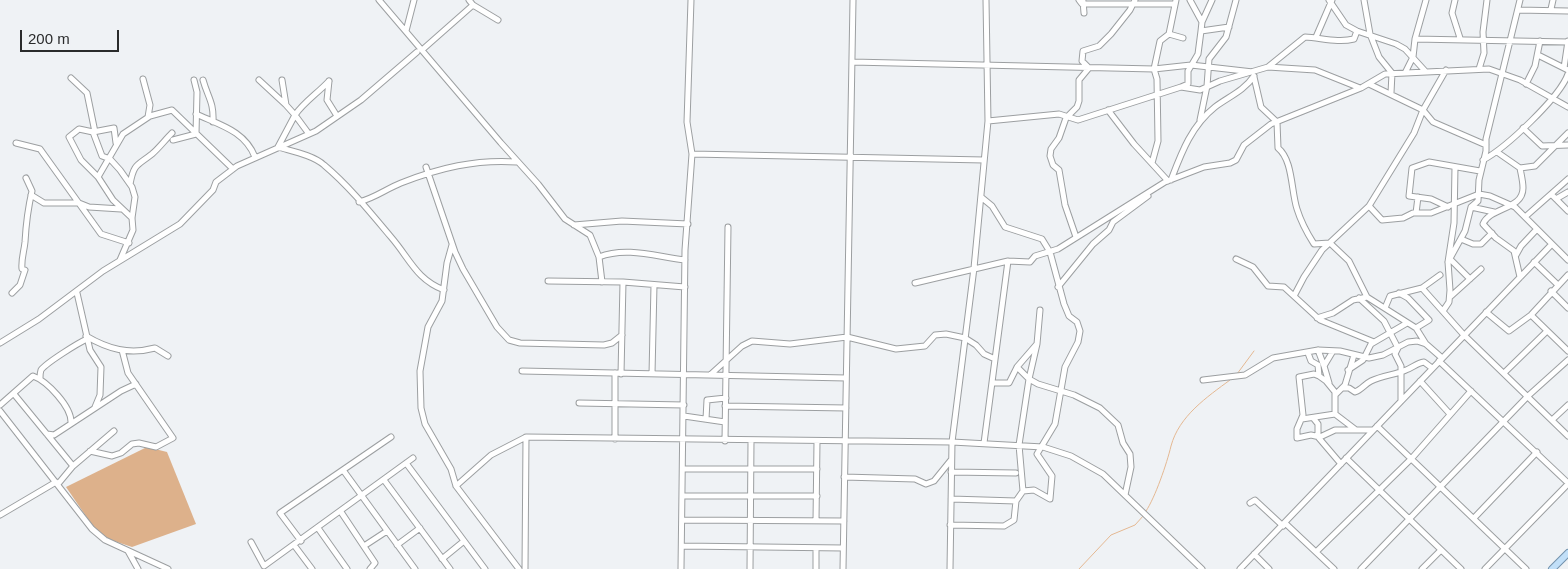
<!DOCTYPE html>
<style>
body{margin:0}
#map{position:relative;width:1568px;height:569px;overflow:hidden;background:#eff2f5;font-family:Helvetica,sans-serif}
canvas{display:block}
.scale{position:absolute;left:20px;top:30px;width:99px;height:22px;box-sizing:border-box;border:2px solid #2a2b2c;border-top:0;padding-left:6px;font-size:15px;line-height:18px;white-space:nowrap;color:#2a2b2c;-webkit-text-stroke:4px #eff2f5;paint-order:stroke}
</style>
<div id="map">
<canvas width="1568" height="569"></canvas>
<div class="scale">200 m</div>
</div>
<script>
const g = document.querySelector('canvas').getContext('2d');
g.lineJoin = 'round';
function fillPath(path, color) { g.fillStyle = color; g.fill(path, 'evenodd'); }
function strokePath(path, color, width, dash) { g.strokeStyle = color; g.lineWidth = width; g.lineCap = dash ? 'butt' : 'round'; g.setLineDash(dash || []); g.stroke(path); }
fillPath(new Path2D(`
 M147 447 167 452 196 524 132 547 105 538 92 525 66 487Z`), '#ddb18b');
strokePath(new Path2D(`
 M1237 374 1254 351
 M1146 511C1155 498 1167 463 1171 446 1179 416 1207 397 1230 380
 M1079 569 1111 535 1135 525 1144 515`), '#e4b892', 1);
const minor = new Path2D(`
 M379 0 501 143 538 184 565 219 590 235 599 257 602 282
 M469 0 473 5 498 20
 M1079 0 1082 4H1175
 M1190 0 1202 22
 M1212 0 1202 22 1201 31 1229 27
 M1329 0 1346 25 1357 31 1396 44 1405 49 1426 72
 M1364 0 1370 34 1379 57 1392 73 1391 93
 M1455 0 1452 13 1460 38
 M1083 1 1084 13
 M1551 9 1553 0
 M1518 10 1568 11
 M406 31 414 0
 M1169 34 1183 38
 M1316 37 1332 0
 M1415 39 1568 42
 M422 50 473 5
 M1538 55 1568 70
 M852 62 1154 69 1191 65 1253 72
 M1268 67 1305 37C1322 38 1338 43 1354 39L1357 31
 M1564 68 1568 41
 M1479 69 1484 53 1483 32 1487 0
 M1405 73 1413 57 1415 39 1426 0
 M1254 77 1261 107 1277 122 1278 148C1293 160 1291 191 1297 209 1301 222 1307 233 1314 244L1330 243 1349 261 1367 297
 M71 78 87 93 95 132
 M143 79 150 105 148 117
 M203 80C208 98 214 102 213 122
 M259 80 286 105
 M282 80 286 105 295 115 278 147C291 151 313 155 324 165 349 186 370 212 391 237 410 259 416 279 444 290
 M329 81 327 100 337 116
 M1369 84 1423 110 1433 122 1486 145
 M1526 84 1535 66 1540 41
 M1181 87 1188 84V71L1198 54 1201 31
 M1108 110 1134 144 1168 181
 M196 114C220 125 245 131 255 157
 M1200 120 1207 86 1209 59 1226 37 1236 0
 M988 121 1059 114 1078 120 1181 87 1200 90 1220 81 1268 67 1315 70 1360 88
 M1523 128 1542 146 1568 145
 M93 132 102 156 110 159 120 170 132 187 135 197 132 218 133 230 120 260
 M309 134 295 115C304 102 318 93 329 81
 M173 140 196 134 197 92 194 80
 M16 143 40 149 101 234 129 243
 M116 143 114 128 93 132 79 129 69 137 81 160 98 177 113 200 132 218
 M1497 152 1520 168 1535 166 1568 133
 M692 154 984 160
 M1483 160C1506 148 1560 97 1568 74
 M1152 163 1158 141 1157 79 1154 69 1160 41 1169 34 1176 0
 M426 167 455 252 463 269 497 327 509 340 520 343 604 345 612 343 622 335
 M98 177 123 134 150 116 172 110 233 169
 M1171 180C1181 154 1191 126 1215 107 1228 97 1244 91 1254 76
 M130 184C134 163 137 166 152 154 159 148 165 140 172 133
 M31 195 44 203H79L89 207 121 209
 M1552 195 1568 211
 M981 197 992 206 1005 227 1042 239 1050 252 1064 304 1069 316 1077 322 1080 331 1078 342 1065 367 1055 424 1037 454 1052 476 1050 499 1034 490 1023 491
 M1556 199 1568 192
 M359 202C375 198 386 189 401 183 439 168 476 159 517 162
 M1369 206 1382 220 1403 218 1413 213H1431L1479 194 1490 196 1515 207 1568 260
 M1448 207 1431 199 1409 196 1412 168 1429 162 1480 171
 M1471 207 1494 212
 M1416 213 1418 197
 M1525 217 1568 179
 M574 225 622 221 688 224
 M1076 237 1065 205 1059 170 1053 165 1050 156 1051 149 1059 138 1066 118 1077 107 1079 101V80L1089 68 1082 61 1083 51 1099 46 1111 34 1130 10 1135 0
 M1461 239 1473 244H1481L1492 233
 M452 245 447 263 442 301 428 327 420 371 421 408 425 424 451 469 456 486 519 569
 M1516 255 1521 246 1537 229
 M599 257C627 246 657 257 685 260
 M1236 259 1253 267 1268 286 1284 287 1320 320 1374 342
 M1450 259 1470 279
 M1448 262 1465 231 1471 207 1478 201 1479 180 1486 151V139L1520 0
 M1534 262 1558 285
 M1520 277 1514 251 1496 238 1483 224C1490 207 1523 210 1523 188 1523 181 1521 174 1520 168
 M548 281 623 282 685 287
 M915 283 1008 261 1030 262 1035 256 1058 249 1165 182 1204 167 1230 163 1236 160 1244 145 1271 124 1361 88 1385 74 1489 69 1520 80 1568 107
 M1058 287 1093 244 1109 230 1113 222 1148 196
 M1422 288 1463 334 1568 436
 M1551 291 1568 308
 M12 293 20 285 25 270 22 269C21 259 24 252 25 242 26 224 28 208 32 191L26 178
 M77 293 90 350 101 367 100 395 95 407
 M1399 293 1408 298 1429 320 1416 328
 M1294 296 1304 277 1322 250 1369 206 1414 133 1423 110 1446 70
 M1450 297 1481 269
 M1359 298 1384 321 1398 348 1395 354 1401 366V401
 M1385 308 1390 296 1422 288 1440 275
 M1443 311 1449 302 1450 290 1448 262 1454 223 1455 167
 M1486 312 1509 331 1531 315 1568 275
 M1531 315 1568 351
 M1317 318 1333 313 1353 300 1367 297 1416 328 1426 344
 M86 336C108 349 129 355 155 348L168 356
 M0 343 39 319 103 271 180 224 213 190 216 182 237 166 316 131 361 100 417 52
 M1318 350 1324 366
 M1308 353 1311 361 1318 365 1319 376 1326 381 1335 392V414
 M1439 361 1568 483
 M1017 367 1029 379 1038 384 1074 395 1100 408 1118 425 1123 443 1130 454 1131 467 1125 495
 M1348 370 1363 360 1371 344 1407 323
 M522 371 846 378
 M1504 373 1546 332
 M621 374 623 282
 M652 374 654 285
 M710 375 742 346 752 341 790 344 847 337 896 349 925 346 935 335 946 334 965 338 976 345 984 354 995 359
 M1319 376 1314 374 1299 377 1303 415 1297 429V438L1311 435 1320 437 1335 430H1356
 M40 378C40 376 40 373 41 370 46 363 78 343 87 339
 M1203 380 1245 375 1273 358 1318 350 1340 351 1369 358 1383 355 1408 342 1417 341 1426 344 1442 358
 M1420 381 1449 413
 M992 383H1009L1017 367 1036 345
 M1329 383 1324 366 1333 351
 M1342 388H1349L1355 392C1361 390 1365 384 1371 381 1383 375 1395 375 1406 370 1412 368 1417 363 1424 362L1432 368
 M14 394 73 466
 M1336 394 1345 385 1354 355
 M579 403 684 405
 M0 405 33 376C47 381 72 407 71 423
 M725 406 846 408
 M0 411 92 529 105 540 168 569
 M684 416 725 422
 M706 419 707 400 726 398
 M1302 419 1335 414 1356 430H1373
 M1314 419 1318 424V437L1341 464
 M1552 420 1568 405
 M1377 426 1526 569
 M47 434 54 435 121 391 136 384
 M615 439V373
 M725 441 728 227
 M984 443 1008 261
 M90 451 112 456 121 453 132 444 139 443 156 447 173 438 128 373 122 350
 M1346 458 1461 569
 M406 463 485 569
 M683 469H817
 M343 470 415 569
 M951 472 1016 473
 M844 477 915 479 926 484 934 481 951 460
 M384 480 450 569
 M58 484 73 466 114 431
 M456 486 491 455 526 437 952 442 1043 447 1071 456 1103 474 1202 569
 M683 496H817
 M951 499 1016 501
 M1250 503 1255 500 1283 526
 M341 512 375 563 370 569
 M0 515 56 482
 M1474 518 1537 452
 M682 520 844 521
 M816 521 817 441
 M1285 523 1334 569
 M950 525 1004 526 1014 520 1016 501 1023 491 1019 445 1029 379 1037 344 1040 310
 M318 528 347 569
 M301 541 280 513 391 437
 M251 542 264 566 413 458
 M294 545 312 569
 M397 545 420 528
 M364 546 387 531
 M682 546 843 548
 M128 551 138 569
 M1316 552 1412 458 1471 391
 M1254 554 1269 569
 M442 559 464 541
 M525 569 526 437
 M681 569 685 250 692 154 687 122 691 0
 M750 569 751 441
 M816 569V548
 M843 569 853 0
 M950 569 952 442 974 268 988 121 986 0
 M1240 569 1552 244
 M1361 569 1528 396 1568 360
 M1422 569 1441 550
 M1485 569 1568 484`);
const major = new Path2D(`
 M1552 569 1568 553`);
strokePath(minor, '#9c9fa1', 7);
strokePath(major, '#7292ad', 8);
strokePath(minor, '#fff', 5);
strokePath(major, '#c1dff8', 6);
</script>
